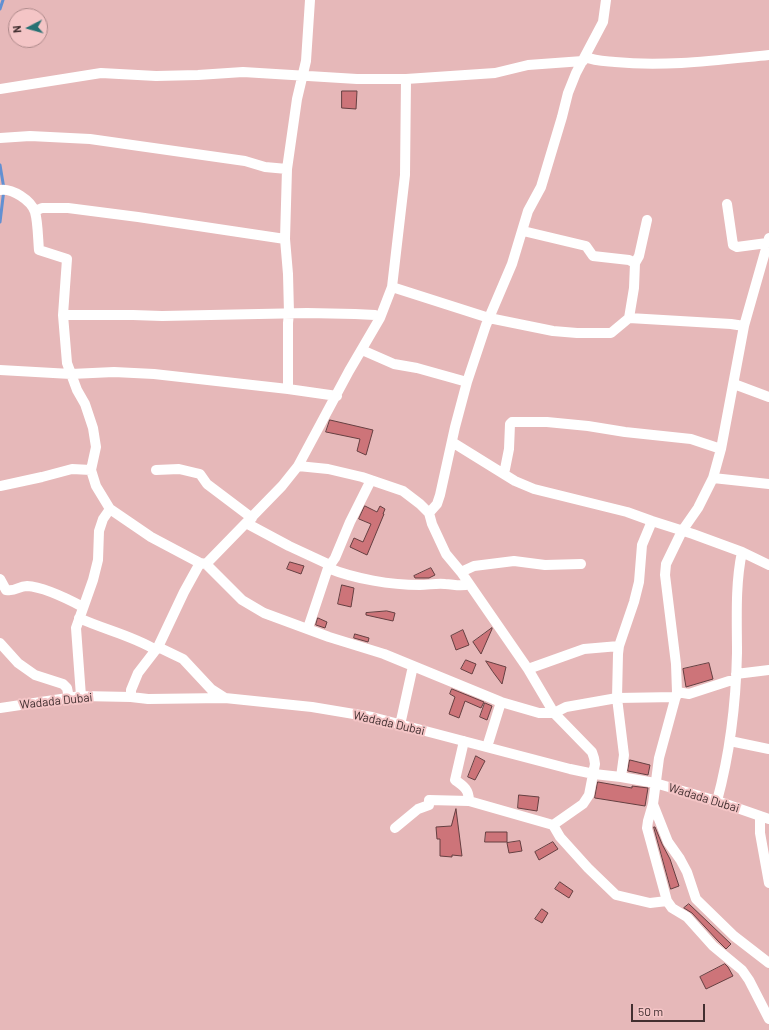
<!DOCTYPE html>
<style>
body{margin:0}
#map{position:relative;width:769px;height:1030px;overflow:hidden;background:#e6b8b9;font-family:Barlow,sans-serif}
canvas{display:block}
.north{position:absolute;left:8px;top:8px;width:40px;height:40px;box-sizing:border-box;background:#f4c5c6;border:1px solid #ad898a;border-radius:50%;rotate:264deg;font-size:11px;font-weight:700;line-height:16px;text-align:center;color:#422f30}
.north::after{content:'';display:block;margin:auto;width:14px;height:18px;background:#267173;clip-path:polygon(50% 0,100% 100%,50% 72%,0 100%)}
.scale{position:absolute;left:631px;top:1004px;width:74px;height:18px;box-sizing:border-box;border:2px solid #422f30;border-top:0;padding-left:5px;font-size:12px;line-height:14px;white-space:nowrap;color:#422f30;-webkit-text-stroke:3px #f4c5c6;paint-order:stroke}
</style>
<div id="map">
<canvas width="769" height="1030"></canvas>
<div class="north">N</div>
<div class="scale">50 m</div>
</div>
<script>
const g = document.querySelector('canvas').getContext('2d');
g.lineJoin = 'round';
function strokePath(path, color, width, dash) { g.strokeStyle = color; g.lineWidth = width; g.lineCap = dash ? 'butt' : 'round'; g.setLineDash(dash || []); g.stroke(path); }
function fillPath(path, color) { g.fillStyle = color; g.fill(path, 'evenodd'); }
function write(font, color, halo, rows, align = 'center') {
  g.font = font + ' Barlow,sans-serif'; g.lineWidth = 4; g.setLineDash([]); g.textBaseline = 'middle'; g.strokeStyle = halo; g.fillStyle = color; for (const [text, x, y, turn = 0] of rows) {
    g.save(); g.translate(x, y); g.rotate((+turn || 0) * Math.PI / 180); g.textAlign = isNaN(turn) ? turn : align; if (halo) g.strokeText(text, 0, 0); g.fillText(text, 0, 0); g.restore();
  }
}
strokePath(new Path2D(`
 M0 9 3 0
 M0 165 4 189 0 222`), '#6290d2', 3);
const building = new Path2D(`
 M342 91H357L356 109 342 108Z
 M330 420 373 430 366 455 357 451 360 439 326 432Z
 M365 506 377 512 380 506 385 509 383 514H384L367 555 350 547 354 538 363 542 371 524 359 519Z
 M290 562 304 566 301 574 287 569Z
 M431 568 435 575 429 578H415L414 576Z
 M342 585 354 588 351 607 338 604Z
 M387 611 395 613 393 621 366 615V613Z
 M318 618 327 622 325 628 316 625Z
 M492 628V629L481 654 473 642Z
 M463 630 469 645 456 650 451 636Z
 M355 634 369 638 368 642 354 638Z
 M466 660 476 664 472 674 461 669Z
 M486 661 506 667 502 684 493 672Z
 M709 663 713 679 686 687 683 669Z
 M452 689 484 702 481 708 465 701 459 718 449 714 455 697 450 694Z
 M485 703 492 706 487 720 480 717Z
 M476 756 485 761 475 780 468 777Z
 M630 760 650 765 648 775 628 771Z
 M598 782 632 788V786L648 788 645 806 595 798Z
 M519 795 539 797 537 811 518 808Z
 M456 809 462 856 452 855V857L440 856V839H437L436 827 451 826Z
 M654 827H655L662 844 670 859 679 886 671 889Z
 M486 832H507V842H485Z
 M520 841 522 851 509 853 507 843Z
 M553 842 558 849 539 860 535 852Z
 M560 882 573 891 569 898 555 889Z
 M689 904 731 944 726 949 718 941 692 913 684 908Z
 M542 909 548 913 542 923 535 919Z
 M725 964 728 967 733 976 706 989 700 977Z`);
fillPath(building, '#cd7479');
strokePath(building, '#653f41', 1);
strokePath(new Path2D(`
 M585 57C595 61 605 61 615 62 666 67 718 60 769 55
 M0 89 101 73 156 76 198 75 243 72 357 79H406L495 73 528 65 583 61
 M0 138 30 136 90 139 245 161 265 167 287 169
 M0 190C12 188 31 200 35 212 38 222 38 240 39 250L67 259 63 315 67 363 77 390 85 404 93 428 96 447 91 470 96 486 110 509 151 537 200 563 206 564 242 600 264 613 329 637 384 654 501 702 539 713H554L566 707 617 698 676 697
 M727 204 733 245 737 247 767 243
 M35 211 42 208H68L138 217 285 239
 M523 231 586 246 593 256 629 260 635 263
 M769 238 744 326 721 449 713 478 698 508 682 531 666 564 665 575 676 664 677 692 659 758 653 804 648 821 647 828 667 901 672 908 687 917 713 946 742 970 749 980 769 1019
 M392 287 489 318 553 331 577 333H611L629 318 731 324 744 326
 M63 315H133L162 316 307 313 355 314 375 315 380 318
 M629 318 634 288 635 263 639 256 647 220
 M362 350 394 364 417 368 467 382
 M0 370 71 374 114 372 154 374 288 389 337 396
 M734 384 769 397
 M288 389V323L289 313 288 274 285 239 287 169 297 99 306 61 310 0
 M452 442 515 481 534 489 627 512 652 521 693 534 742 552 769 565
 M298 466 328 469 362 477 403 491 420 504 429 513 432 524 446 554 461 572 528 669 554 713 592 752 594 758 595 764 589 795 583 804 553 825
 M156 470 179 469 200 474 207 484 252 518
 M504 474 509 449 510 424 512 422H547L588 426 625 432 691 439 721 449
 M713 478 769 484
 M0 486 42 477 72 469 91 470
 M429 513 437 504 440 495 455 427 467 382 486 325 512 264 528 211 541 187 562 117 568 93 576 73 603 22 606 0
 M246 523 289 546 330 565
 M206 564 282 486 298 466 349 371 380 318 392 287 405 175 406 79
 M328 568C355 579 391 585 420 585 428 585 437 583 445 584 453 584 461 587 469 584
 M461 572 474 566 514 561 545 565 581 564
 M0 579 6 590C16 592 18 586 27 586 44 587 68 599 83 607
 M79 618C105 630 131 635 156 650
 M308 628 328 568 335 558 350 522 371 480
 M0 643 18 663 35 675 63 684 67 688 69 698
 M158 647 183 659 211 689 225 698
 M528 669 584 649 619 646
 M736 674 769 670
 M677 692 689 694 729 681H735
 M81 696 76 628 93 580 98 560 99 531 103 519 110 509
 M131 697V690L138 673 158 647 184 592 200 563
 M0 708 81 696 131 697 148 699 225 698 312 707 372 717 570 769 594 774 621 777 655 783 717 801 769 819
 M400 725 413 666
 M464 741 455 780C464 786 469 790 469 801
 M730 741 769 749
 M487 747 501 702
 M621 777 624 755 617 698 618 654 619 646 634 602 639 582 642 545 652 521
 M717 801C730 753 736 703 737 653 737 620 735 585 742 552
 M653 804 668 842 680 859 687 872 696 899 734 936 769 963
 M760 816V833L769 883
 M395 828 418 809 429 805V800L469 801 553 825 560 837 588 868 616 895 650 903 667 901`), '#fff', 10);
write('12px', '#422f30', '#f4c5c6', [
 ["Wadada Dubai",56,701,-6],
 ["Wadada Dubai",389,723,13],
 ["Wadada Dubai",704,798,17]
]);
</script>
